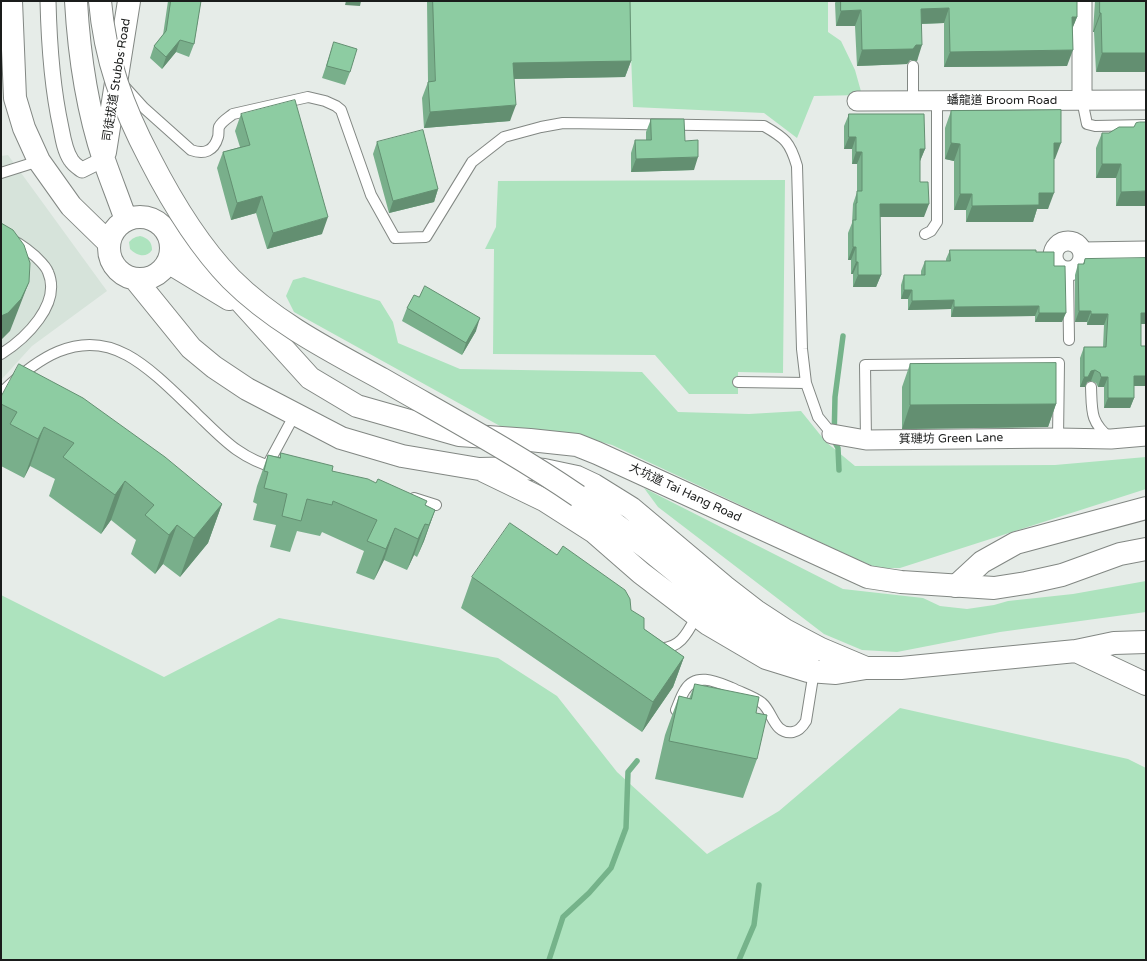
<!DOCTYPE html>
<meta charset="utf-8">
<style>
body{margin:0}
#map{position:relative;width:1147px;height:961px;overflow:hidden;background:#e6ece8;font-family:"Varela Round",sans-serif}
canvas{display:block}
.frame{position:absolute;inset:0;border:2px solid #1a1c1b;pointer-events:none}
</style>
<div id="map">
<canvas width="1147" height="961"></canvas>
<div class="frame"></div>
</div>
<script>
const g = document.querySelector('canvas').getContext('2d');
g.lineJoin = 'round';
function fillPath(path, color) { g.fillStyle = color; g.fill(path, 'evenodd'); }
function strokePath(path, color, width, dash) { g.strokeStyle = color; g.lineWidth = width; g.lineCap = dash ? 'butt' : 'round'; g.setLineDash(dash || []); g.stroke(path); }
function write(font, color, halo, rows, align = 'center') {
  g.font = font + ' "Varela Round","Noto Sans TC",sans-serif'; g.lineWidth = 4; g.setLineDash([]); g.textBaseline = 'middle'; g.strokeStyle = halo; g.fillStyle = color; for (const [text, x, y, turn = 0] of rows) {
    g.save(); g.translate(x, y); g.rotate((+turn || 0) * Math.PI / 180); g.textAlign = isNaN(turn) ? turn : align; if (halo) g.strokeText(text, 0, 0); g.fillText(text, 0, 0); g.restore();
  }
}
fillPath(new Path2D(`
 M8 155 107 291 32 346 1 380V156Z`), '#d6e3da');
fillPath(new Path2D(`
 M629 1H828V32L841 41 855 70 862 95 814 96 797 138 764 113 633 107Z
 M785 180 783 373 738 372V394H689L655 355 493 354 494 249H485L496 227 498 181Z
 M140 236C148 238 152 242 152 250 146 259 136 255 130 249L129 242C133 238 135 237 140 236Z
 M304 277 380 301 393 322 398 343 460 369 642 372 678 412 749 414 801 411 826 442 855 466 1055 465 1146 457V489L900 568H877L856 559 612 445 576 435 500 426 294 312 286 296 293 280Z
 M644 488 843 589 923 598 940 606 967 609 994 605 1008 601 1073 594 1146 581V612L1000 632 897 652 862 650 824 634 658 507Z
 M1 595 164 677 279 618 498 658 557 696 617 772 707 854 779 811 900 708 1128 759 1146 768V960H1Z`), '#ade3be');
strokePath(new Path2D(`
 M839 470 838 448 834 441 835 397 843 336
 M549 960 563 917 589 893 611 868 626 828 628 772 637 761
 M739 960 754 925 759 885`), '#75b38a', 5.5);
const service = new Path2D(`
 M913 66V101
 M125 87 144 108 191 150C204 155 214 151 218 137 219 134 218 130 219 127 222 121 228 118 233 114L308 97 325 101 336 106 341 110 371 195 395 238 426 237 472 162 504 137 541 127 563 123 764 126C785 138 790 142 797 166L802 349 806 383 818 417 832 434
 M1082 100 1087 124 1095 126 1146 125
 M1 173 39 161
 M925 234 931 231 937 222V101
 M1 236C14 239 25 247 35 256 40 261 46 266 48 272 62 304 25 339 1 354
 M1068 271 1069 340
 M738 382 806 383
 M1091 387C1092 411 1090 422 1110 438
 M1 393C35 360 78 328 127 355 151 368 176 394 196 413 224 440 239 458 278 469
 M866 440 865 365 1059 363 1058 438
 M267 466 295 414
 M414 498 436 505
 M658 648C680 650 688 632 697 615
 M676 710C679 703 681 696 685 690 696 672 717 682 732 688 742 693 753 696 762 703 773 712 774 735 793 732 799 731 803 726 806 721L814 671`);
const pedestrian = new Path2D(`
 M48 1C49 43 52 87 61 128 63 139 65 151 71 160 74 165 78 167 82 170L104 159`);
const minor = new Path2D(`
 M1082 1V100
 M857 101 1146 100
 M1053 256a15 15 0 1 1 30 0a15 15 0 1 1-30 0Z
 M1083 252 1146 251
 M832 434 866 440 1058 438 1111 439 1146 436`);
const tertiary = new Path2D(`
 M956 586 982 562 1016 543 1146 508`);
const secondary = new Path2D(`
 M11 1 15 98 24 128 39 161 71 206 109 243
 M76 1C79 54 87 109 104 160 111 180 119 200 126 220
 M105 152 129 1
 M109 248a31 31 0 1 1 62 0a31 31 0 1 1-62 0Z
 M170 239 214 272 310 378 357 406 459 435 530 440 577 445 597 453 868 577 901 582 994 588 1026 583 1062 575 1120 554 1146 549
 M168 262 229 299
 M135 279 191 348 214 367 247 389 341 438 402 456 479 469 524 468 544 470 577 477 594 485 631 508 725 587 756 611 785 630 821 649 866 668
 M484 471 544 500 594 532 641 573 708 624 766 658 808 671 836 673 866 668H901L1076 651 1114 643 1146 642
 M578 496 648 549 740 624 768 641 808 657
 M1076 651 1146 684`);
strokePath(service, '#828783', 12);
strokePath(pedestrian, '#828783', 17);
strokePath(minor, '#828783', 21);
strokePath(tertiary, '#828783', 24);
strokePath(secondary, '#828783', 24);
strokePath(service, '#fff', 10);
strokePath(pedestrian, '#fff', 15);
strokePath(minor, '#fff', 19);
strokePath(tertiary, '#fff', 22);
strokePath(secondary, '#fff', 22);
const secondaryBridge = new Path2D(`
 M100 1C105 59 123 108 150 159 172 202 197 244 231 279 274 322 329 350 382 379 448 417 515 453 578 496`);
strokePath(secondaryBridge, '#828783', 24, []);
strokePath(secondaryBridge, '#fff', 22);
fillPath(new Path2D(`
 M168 1H201L194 44 189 57 176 52 162 69 150 58 154 46 163 35Z
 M427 1H630L631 61 625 77 514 79 510 121 424 128 422 98 428 82Z
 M836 1H1077V17L1072 29 1067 66 944 67V23L922 24 917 61 910 60 907 64 857 66 855 26H836L835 3Z
 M1095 1H1146L1096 72 1094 32H1093Z
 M334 42 350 72 345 85 322 78Z
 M951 111 1055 159H1054L1048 209H1037L1033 222H966V210H954V161L945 159V128Z
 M241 114 322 234 267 249 256 213 231 220 217 168 223 152 240 147 235 131Z
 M849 114 925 149 920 161V182L924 217H880L881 275 876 287H853V274H851V260H848V233L852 223 853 204 857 192V164H852V149H844V126Z
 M651 119 685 141 694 170 631 172V153L635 140H646V132Z
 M1102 133H1109L1146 206H1116V178H1096V148Z
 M377 142 438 189 434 202 389 213 373 154Z
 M950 250 1036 252 1054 266 1062 322H1035V316L951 317V309L908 310V299H901V285L904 275H921V271L925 261H946V259Z
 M1085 259 1146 324H1141V346L1146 386H1134V398L1130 408H1104V387H1098L1096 383 1091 381 1087 382 1085 387H1080V358L1084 347H1103L1104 325H1087V322H1075V275L1078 264H1083Z
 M407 308 476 331 462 355 402 321Z
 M910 364 1056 404 1048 427 902 429V387Z
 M1 397 222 504 208 543 180 577 163 564 155 574 131 554 136 540 111 520 101 534 49 496 55 479 30 466 24 478 1 466Z
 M281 453 332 471 425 505 435 510 424 541 417 557 414 555 407 570 384 560 374 580 356 573 364 551 322 532 320 536 297 531 290 552 270 547 276 525 253 520 257 504 253 502 257 486 268 455 280 457Z
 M472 577 631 610 644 629 684 657 673 687 642 732 461 608Z
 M695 684 757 759 743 798 655 779 665 735 679 696 689 699Z`), '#79af8b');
fillPath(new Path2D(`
 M346 1H361L360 6 345 5Z
 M949 8 944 23 915 24 921 9Z
 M861 10 855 26H836L841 11Z
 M1100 13H1101L1094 32H1093Z
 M1072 17H1077L1071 32Z
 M180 40 176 52 162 69 166 57Z
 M916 45H922L917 61 910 60 907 64 857 66 862 50Z
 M1073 50 1067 66 944 67 950 52Z
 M1102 53H1146V72H1096Z
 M631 61 625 77 507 79 513 63Z
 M516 105 510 121 424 128 430 112Z
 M849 137H856L852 149H844Z
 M951 143 960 144 954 161 945 159Z
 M1054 143H1061L1055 159H1048Z
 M920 149H925L920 161H915Z
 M856 152H862L857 164H852Z
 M698 157 694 170 631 172 636 159Z
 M1102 164H1121L1116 178H1096Z
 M438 189 434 202 389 213 393 201Z
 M1146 191V206H1116L1121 192Z
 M1039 193H1054L1048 209H1037L1033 222H966L972 206Z
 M960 194H972L966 210H954Z
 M262 196 256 213 231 220 237 203Z
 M880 204H929L924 217H876Z
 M328 217 322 234 267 249 273 233Z
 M853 247H856L851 260H848Z
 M856 262H858L853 274H851Z
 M858 275H881L876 287H853Z
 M29 282 17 313 10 331 1 340V316Z
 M904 290H912L908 299H901Z
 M954 300 951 309 908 310 912 301Z
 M1039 306 1035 316 951 317 954 307Z
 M1079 311H1091L1087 322H1075Z
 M1039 313H1066L1062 322H1035Z
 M1141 313H1146V324H1137Z
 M1091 314H1108L1104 325H1087Z
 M480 318 476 331 462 355 466 343Z
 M1095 370 1091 381 1087 382 1085 387H1080L1084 377 1091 371Z
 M1134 376H1146V386H1131Z
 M1101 377H1108L1104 387H1098Z
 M1108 398H1134L1130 408H1104Z
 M1056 404 1048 427 902 429 910 405Z
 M44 427 30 466 24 478 38 439Z
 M125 481 111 520 101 534 115 495Z
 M222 504 208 543 180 577 194 538Z
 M435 510 424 541 417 557 429 525Z
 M425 524 414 555 407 570 418 539Z
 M177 525 163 564 155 574 169 535Z
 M395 528 384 560 374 580 386 549Z
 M684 657 673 687 642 732 653 702Z`), '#638f71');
const building = new Path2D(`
 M171 1H201L194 44 180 40 166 57 154 46 166 31Z
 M433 1H630L631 61 513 63 516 105 430 112 428 82 435 81Z
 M841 1H1077V17H1072L1073 50 950 52 949 8 921 9 922 45H916L913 49 862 50 861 10 841 11Z
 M1100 1H1146V53H1102L1101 13H1100Z
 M334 42 357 49 350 72 327 66Z
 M295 100 328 217 273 233 262 196 237 203 223 152 250 145 241 114Z
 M1061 110V143H1054V193H1039V205L972 206V194H960V144L951 143V111Z
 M849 114H924L925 149H920V182H928L929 204H880L881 275H858V262H856V247H853V220H856V203H857V191H862V152H856V137H849Z
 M651 119H684L685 141 698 140V157L636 159 635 140H651Z
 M1140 122H1146V191L1121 192V164H1102V133H1109L1119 127H1134L1136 123Z
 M423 130 438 189 393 201 377 142Z
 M1 223 13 230 24 245 30 263 29 282 21 299 8 313 1 316Z
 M950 250H1036V252H1054V266H1065L1066 313H1039V306L954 307V300L912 301V290H904V275H925V261H950Z
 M1146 258V313H1141V346H1146V376H1134V398H1108V377H1101L1100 373 1095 370 1091 371 1088 377H1084V347H1106L1108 314H1091V311H1079L1078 264H1084L1085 259Z
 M425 286 480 318 466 343 407 308 414 295 419 297Z
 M1056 363V404L910 405V364Z
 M19 364 83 398 165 457 222 504 194 538 177 525 169 535 145 515 154 505 125 481 115 495 63 457 74 443 44 427 38 439 10 424 17 412 1 404V397Z
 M281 453 333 466 332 471 368 479 376 483 378 479 427 501 425 505 435 510 429 525 425 524 418 539 395 528 386 549 367 541 377 520 333 501 332 505 307 499 301 521 282 516 287 494 264 488 268 472 264 471 268 455 280 458Z
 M510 523 557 555 563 546 625 590 630 599 631 610 644 618V629L684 657 653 702 472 577Z
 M695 684 759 697 756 713 767 715 757 759 669 741 679 696 691 699Z`);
fillPath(building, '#8dcca2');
strokePath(building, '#638f71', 1);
write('12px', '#1a1c1b', '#fff', [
 ["司徒拔道 Stubbs Road",117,80,-81],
 ["蟠龍道 Broom Road",1002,101],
 ["箕璉坊 Green Lane",951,439,-1],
 ["大坑道 Tai Hang Road",685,493,25]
]);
</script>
